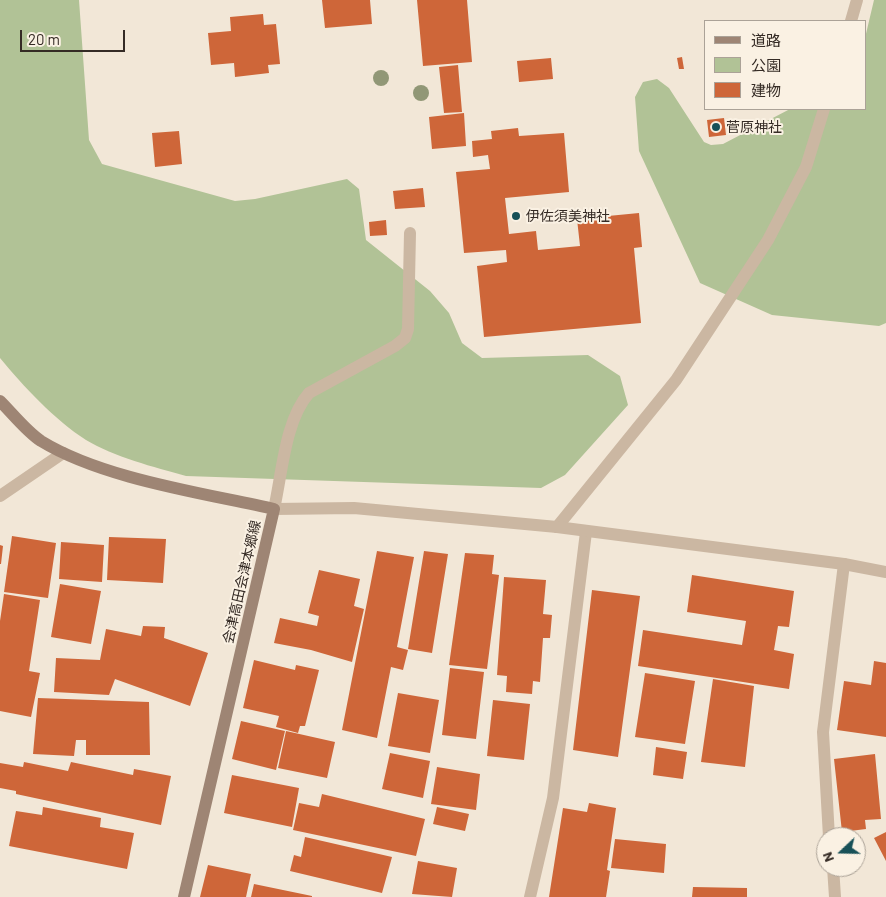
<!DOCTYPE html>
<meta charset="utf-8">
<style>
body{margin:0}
#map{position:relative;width:886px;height:897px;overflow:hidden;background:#f2e7d7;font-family:Barlow,"Noto Sans JP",sans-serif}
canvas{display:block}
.legend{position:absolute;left:704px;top:20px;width:162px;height:90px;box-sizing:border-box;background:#faf1e3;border:1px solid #aba297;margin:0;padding:6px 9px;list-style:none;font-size:15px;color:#352b25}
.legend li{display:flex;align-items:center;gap:10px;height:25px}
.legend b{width:25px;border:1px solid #aba297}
.north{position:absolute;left:816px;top:827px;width:50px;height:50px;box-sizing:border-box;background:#faf1e3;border:1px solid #aba297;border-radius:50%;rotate:249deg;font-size:14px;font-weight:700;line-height:20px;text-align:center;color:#352b25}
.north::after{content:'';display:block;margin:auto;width:18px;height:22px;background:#185158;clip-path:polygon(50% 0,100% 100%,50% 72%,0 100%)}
.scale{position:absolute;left:20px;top:30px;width:105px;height:22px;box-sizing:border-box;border:2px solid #352b25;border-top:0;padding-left:6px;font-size:15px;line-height:18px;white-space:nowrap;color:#352b25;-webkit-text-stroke:4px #faf1e3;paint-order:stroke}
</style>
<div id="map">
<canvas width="886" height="897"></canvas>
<ul class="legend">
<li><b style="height:6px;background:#9e8574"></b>道路</li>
<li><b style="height:14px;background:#b1c296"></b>公園</li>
<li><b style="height:14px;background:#ce6639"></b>建物</li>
</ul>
<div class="north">N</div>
<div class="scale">20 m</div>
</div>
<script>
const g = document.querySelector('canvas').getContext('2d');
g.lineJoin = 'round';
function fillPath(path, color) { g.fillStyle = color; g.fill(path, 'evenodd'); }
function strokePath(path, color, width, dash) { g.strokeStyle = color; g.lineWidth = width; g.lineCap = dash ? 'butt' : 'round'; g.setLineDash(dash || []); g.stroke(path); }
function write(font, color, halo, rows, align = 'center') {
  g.font = font + ' Barlow,"Noto Sans JP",sans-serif'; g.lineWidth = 4; g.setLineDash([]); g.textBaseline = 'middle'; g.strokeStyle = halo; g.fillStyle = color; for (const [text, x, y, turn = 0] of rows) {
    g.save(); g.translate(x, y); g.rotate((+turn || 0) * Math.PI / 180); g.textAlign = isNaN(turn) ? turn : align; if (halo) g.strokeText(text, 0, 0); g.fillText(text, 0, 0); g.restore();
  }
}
fillPath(new Path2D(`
 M0 0H79L89 140 102 164 235 201 255 199 347 179 359 189 366 240 430 291 449 313 462 343 482 358 588 355 620 376 628 405 565 475 541 488 186 476C154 467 114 457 86 440 55 420 23 386 0 358Z
 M874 0H886V323L879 326 772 315 700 283 639 151 635 97 643 82 657 79 669 88 704 142 711 145 723 144 790 109H865V38Z`), '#b1c296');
fillPath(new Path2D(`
 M322 0H370L372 24 325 28Z
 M417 0H467L472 62 423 66Z
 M263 14 264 25 276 24 280 64 268 65 269 73 235 77 234 63 211 65 208 33 231 31 230 17Z
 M682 57 684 69H679L677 58Z
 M551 58 553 79 519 82 517 61Z
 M458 65 462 112 444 113 439 67Z
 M464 113 466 146 432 149 429 117Z
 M724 118 726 135 709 137 707 120Z
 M518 128 519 136 564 133 569 192 505 198 509 234 536 231 538 250 580 246 577 219 639 213 642 247 634 248 641 323 484 337 477 266 507 262 506 250 464 253 456 172 490 169 488 155 473 157 472 141 492 139 491 131Z
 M179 131 182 164 155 167 152 133Z
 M423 188 425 207 395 209 393 191Z
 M386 220 387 235 370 236 369 222Z
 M12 536 56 543 48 598 4 592Z
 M109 537 166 539 163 583 107 580Z
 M61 542 104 545 102 582 59 579Z
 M0 545 3 546 1 564H0Z
 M377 551 414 557 397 647 408 650 403 670 391 667 377 738 342 730Z
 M424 551 448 554 432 653 408 649Z
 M465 553 494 555 492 574 499 575 487 669 449 665Z
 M319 570 360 579 354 606 364 609 352 662 311 650 274 643 280 618 317 626 319 616 308 613Z
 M692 575 794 591 789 627 778 626 774 650 794 654 789 689 638 666 643 630 742 645 746 621 687 612Z
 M504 577 546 580 543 614 552 615 550 638H543L540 682 533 681 532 694 506 692 507 676 497 675Z
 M60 584 101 591 91 644 51 637Z
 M592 590 640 596 618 757 573 750Z
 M4 594 40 600 29 671 40 673 31 717 0 711V621Z
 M143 626 165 627 164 638 208 653 190 706 115 679 109 695 54 692 56 658 100 660 106 629 141 636Z
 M254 660 295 670 296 665 319 670 305 726H300L298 733 276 727 279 716 243 708Z
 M874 661 886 663V737L837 730 844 681 871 685Z
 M450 668 484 672 476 739 442 735Z
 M645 673 695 681 685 744 635 737Z
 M713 679 754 686 745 767 701 762Z
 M398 693 439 700 430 753 388 746Z
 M38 698 149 702 150 755H86V740H76L74 756 33 754Z
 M493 700 530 704 524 760 487 756Z
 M241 721 285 731 276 770 232 759Z
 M286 731 335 742 327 778 278 768Z
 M656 747 687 752 683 779 653 775Z
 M390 753 430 761 423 798 382 789Z
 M875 754 881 819 865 820 866 829 842 832 834 759Z
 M24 762 68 771 71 762 133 775 134 769 171 776 161 825 16 794V791L0 788V763L23 767Z
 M437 767 480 774 476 810 431 804Z
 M232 775 299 788 292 827 224 813Z
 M322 794 425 819 416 856 293 830 299 803 319 807Z
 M589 803 616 808 607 870 610 871 606 897H549L563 808 587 812Z
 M43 807 101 818 100 827 134 833 127 869 9 846 16 811 42 815Z
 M437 807 469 814 465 831 433 824Z
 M886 832V861L874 838Z
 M305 837 392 857 382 893 290 871 294 855 301 857Z
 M615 839 666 844 664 873 611 868Z
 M418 861 457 868 452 897 412 894Z
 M208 865 251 874 246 897H200Z
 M254 884 312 896V897H251Z
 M693 887 747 888V897H692Z`), '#ce6639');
strokePath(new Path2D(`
 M851 21 857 0
 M274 509C282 474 285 420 309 393L395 346 405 338 408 329 410 233
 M557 527 676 380 768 240 806 167 824 109`), '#cbb7a2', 12);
strokePath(new Path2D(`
 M0 496 63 453
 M829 837 823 732 844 564
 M833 867 835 897
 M530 897 553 798 586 532`), '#cbb7a2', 12);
strokePath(new Path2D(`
 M274 509 354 508 557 527 844 564 886 572`), '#cbb7a2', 12);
strokePath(new Path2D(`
 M0 401C13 414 26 431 41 441 103 479 203 493 274 509L184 897`), '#9e8574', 12);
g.fillStyle = '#919776';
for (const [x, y] of [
 [381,78],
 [421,93]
]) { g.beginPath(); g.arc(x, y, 8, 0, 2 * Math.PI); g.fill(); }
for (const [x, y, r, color] of [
 [716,127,5,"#185158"],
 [516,216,5,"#185158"]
]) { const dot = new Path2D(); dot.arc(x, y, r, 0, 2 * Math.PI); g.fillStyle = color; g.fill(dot); strokePath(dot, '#faf1e3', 2); }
write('14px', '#352b25', '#faf1e3', [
 ["菅原神社",726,127],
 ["伊佐須美神社",526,216]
], 'left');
write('14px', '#352b25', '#faf1e3', [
 ["会津高田会津本郷線",242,582,-77]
]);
</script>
